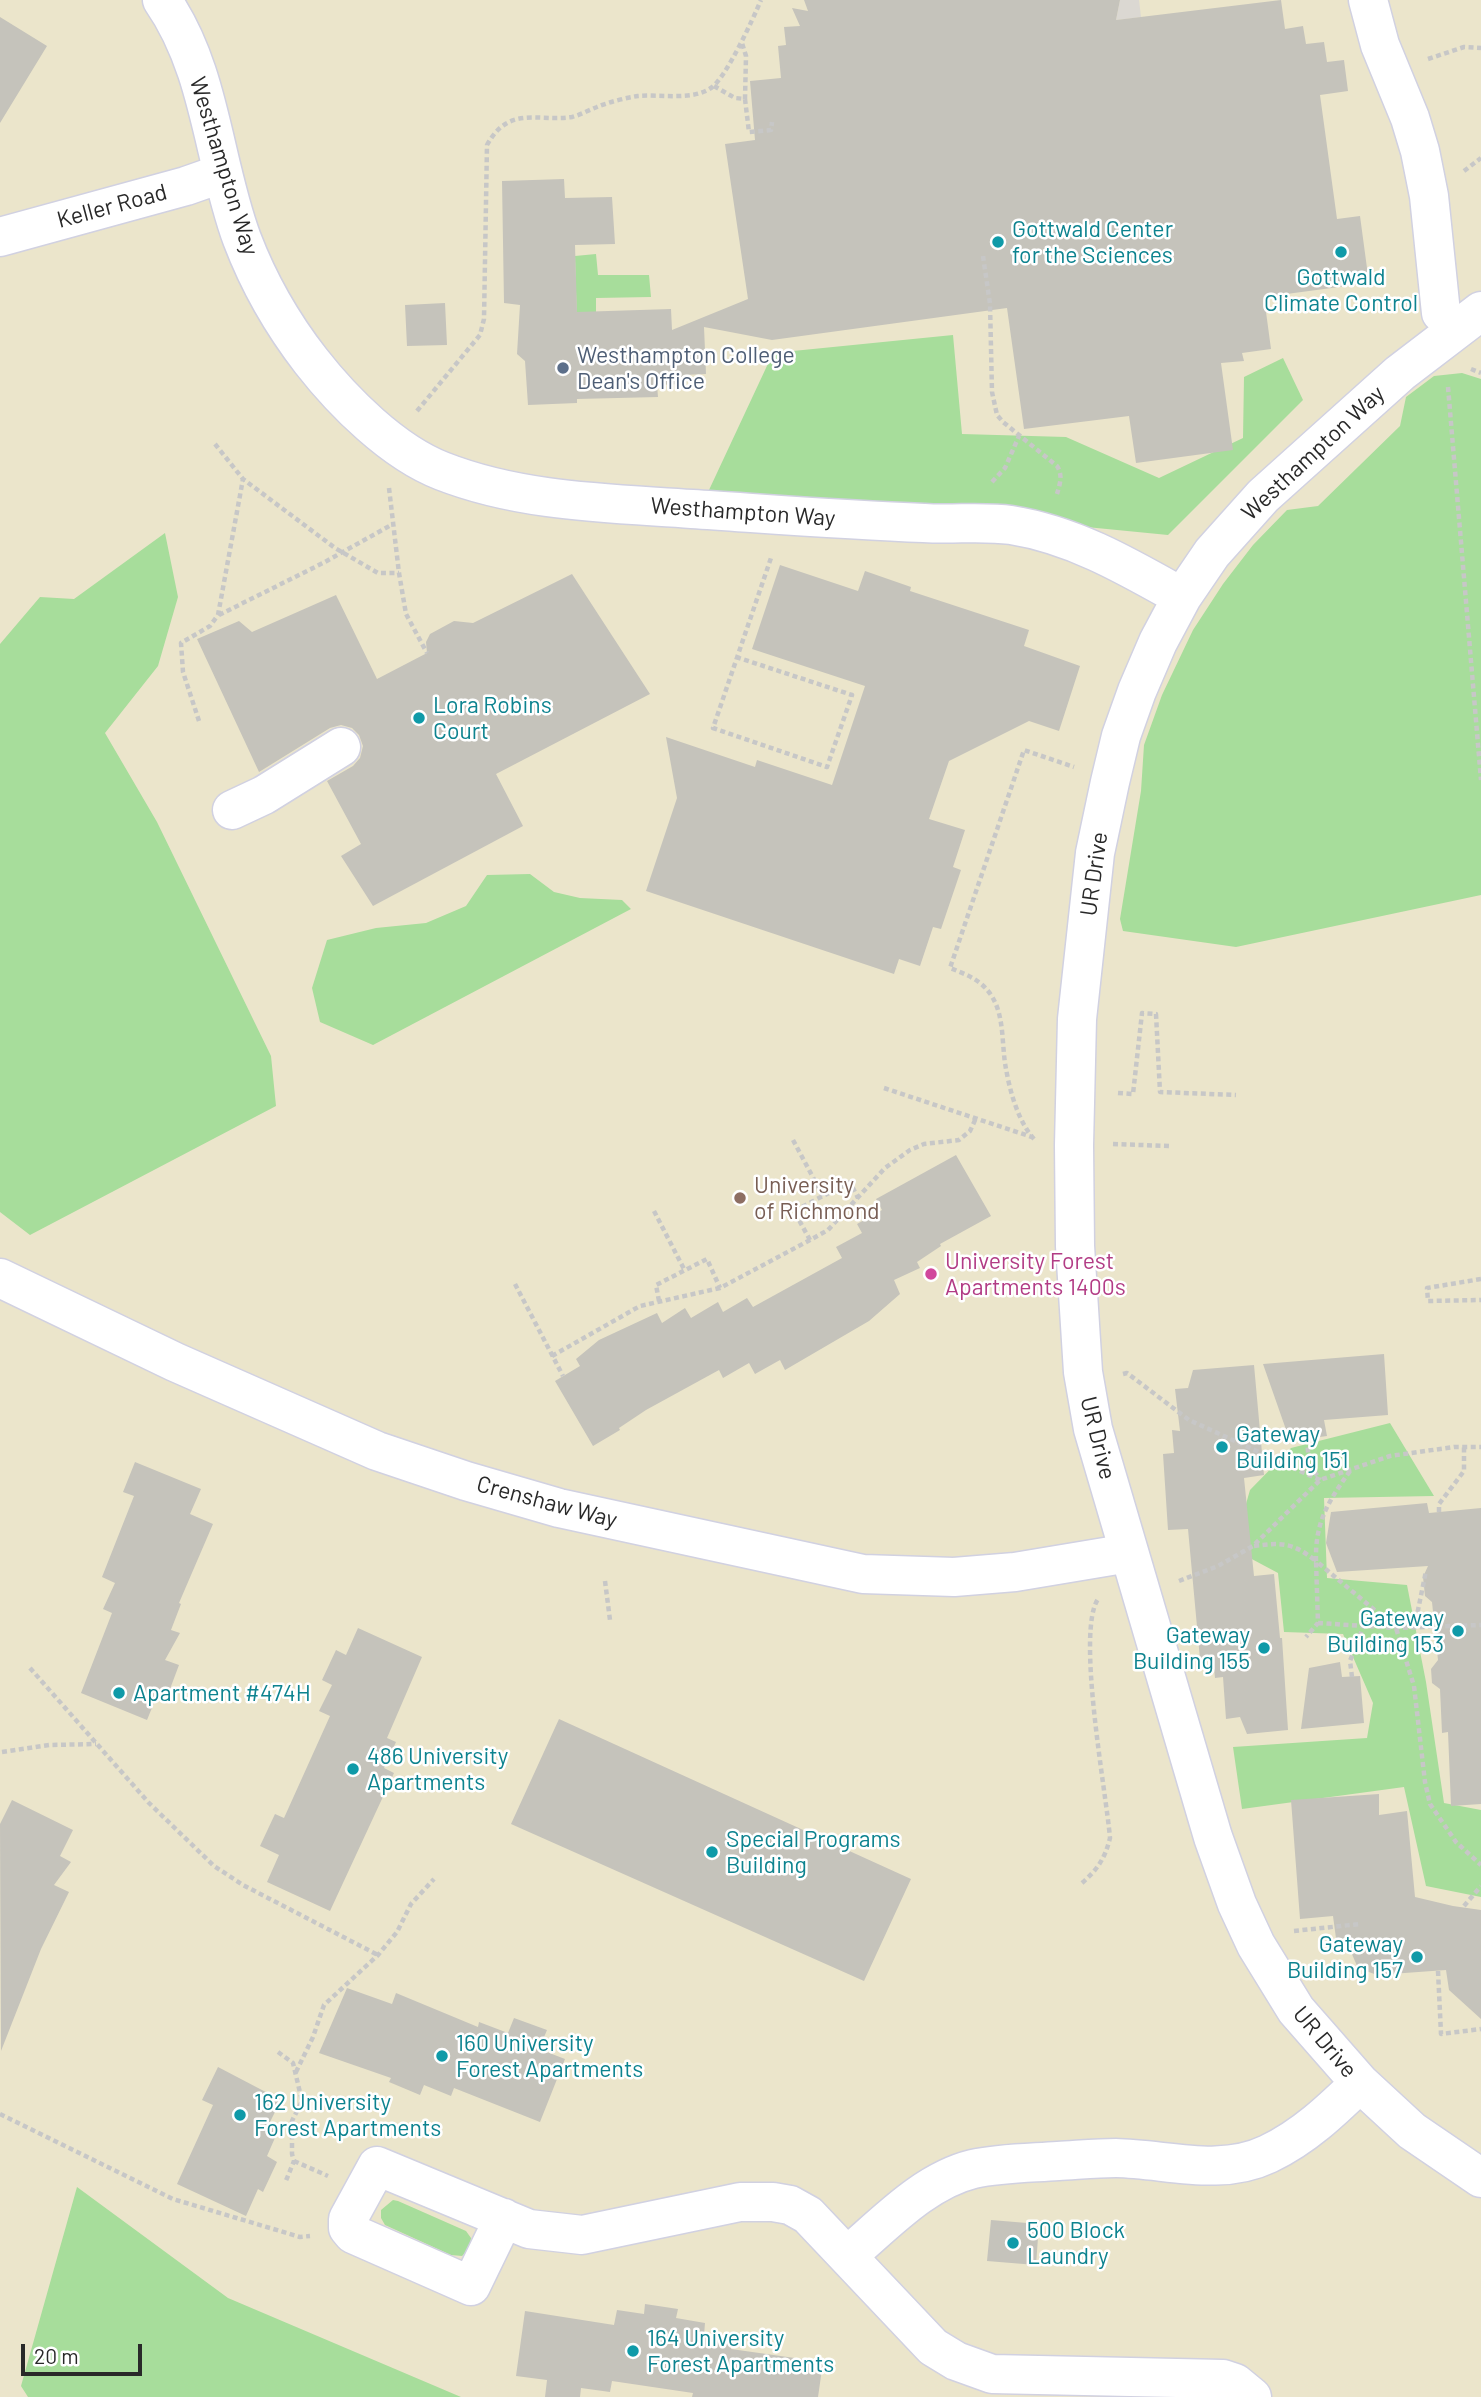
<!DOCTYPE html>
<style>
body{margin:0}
#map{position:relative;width:1481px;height:2397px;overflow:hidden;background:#eae6db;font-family:Barlow,sans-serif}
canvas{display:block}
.scale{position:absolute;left:21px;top:2344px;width:121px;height:32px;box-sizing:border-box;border:4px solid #292929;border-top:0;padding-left:9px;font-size:21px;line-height:24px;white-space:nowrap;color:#292929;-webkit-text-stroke:5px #fff;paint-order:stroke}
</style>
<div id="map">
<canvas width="1481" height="2397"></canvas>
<div class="scale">20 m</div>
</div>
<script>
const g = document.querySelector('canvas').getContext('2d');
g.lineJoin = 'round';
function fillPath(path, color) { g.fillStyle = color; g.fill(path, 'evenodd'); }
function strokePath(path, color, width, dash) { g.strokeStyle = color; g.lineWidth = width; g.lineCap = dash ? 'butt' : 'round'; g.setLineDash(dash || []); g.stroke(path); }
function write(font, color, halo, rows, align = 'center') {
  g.font = font + ' Barlow,sans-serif'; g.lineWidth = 5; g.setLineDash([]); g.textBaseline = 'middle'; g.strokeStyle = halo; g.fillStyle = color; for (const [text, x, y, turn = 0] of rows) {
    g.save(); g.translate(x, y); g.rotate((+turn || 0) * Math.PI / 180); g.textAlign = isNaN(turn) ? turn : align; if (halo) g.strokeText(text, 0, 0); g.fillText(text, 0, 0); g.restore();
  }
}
fillPath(new Path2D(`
 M0 0H1481V2397H0Z`), '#ebe5cb');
fillPath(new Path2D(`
 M596 254 598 275H649L651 297 596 298V324L577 325 575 256Z
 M953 335 962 434 1066 437 1159 478 1243 438 1244 377 1283 358 1303 400 1168 535 709 490 773 353Z
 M1462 373 1481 379V895L1236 947 1123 931 1120 919 1141 791 1144 745 1162 695 1193 630 1223 584 1253 545 1287 510 1318 506 1400 426 1406 397 1434 376Z
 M165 533 178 597 158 666 105 733 157 822 271 1056 276 1106 30 1235 0 1212V644L40 597 74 599Z
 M530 874 554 892 580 898 622 900 631 909 373 1045 320 1022 312 988 327 940 376 928 426 923 466 906 487 875Z
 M1390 1423 1434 1496 1324 1498 1327 1578 1407 1585 1426 1682 1444 1803 1481 1810V1897L1426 1886 1404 1787 1242 1809 1233 1747 1367 1738 1373 1703 1343 1634 1284 1632 1278 1573 1233 1549 1250 1490 1291 1448Z
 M77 2187 228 2298 461 2397H28L21 2386Z
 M393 2200 398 2201 466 2231 471 2238 470 2248 462 2256 451 2255 385 2225 381 2218V2210Z`), '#a7dd9b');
fillPath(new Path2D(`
 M1120 0H1139L1141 17 1116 20Z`), '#dbd8d2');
fillPath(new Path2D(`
 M804 0H1120L1116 20 1281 0 1285 29 1303 26 1306 44 1324 42 1327 62 1344 60 1348 91 1320 95 1337 219 1360 216 1369 283 1264 297 1271 349 1242 353 1244 361 1221 363 1233 450 1136 463 1129 416 1024 429 1007 308 772 340 704 327 706 374 683 375V384L657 385 658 397 577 399V403L528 405 525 361 517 354 520 305 504 303 502 181 564 179 565 198 612 197 615 244 575 245 577 312 671 309 672 330 748 299 725 144 755 140 750 81 781 78 778 46 786 45 784 27 800 26 792 8 808 11Z
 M0 17 47 46 0 123Z
 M445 303 447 345 407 346 405 305Z
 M780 565 858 591 865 571 911 587 910 591 1029 630 1024 646 1080 666 1059 731 1029 721 949 761 929 819 965 830 953 867 961 870 941 929 933 927 920 966 899 959 894 974 646 891 677 798 666 737 755 767 757 760 832 785 865 686 752 649Z
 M572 574 650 694 496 774 523 826 373 906 341 856 361 844 327 781 353 766 360 758 363 746 359 735 352 728 341 725 330 728 259 772 197 639 239 621 252 632 336 595 377 679 427 653 426 642 430 634 454 621 473 623Z
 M956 1155 991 1216 940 1244 941 1246 917 1262 920 1268 894 1280 900 1294 869 1321 785 1370 780 1360 755 1374 749 1363 723 1378 719 1370 646 1410 619 1428 620 1430 593 1446 555 1381 580 1366 576 1359 599 1340 657 1313 662 1323 685 1308 691 1318 718 1302 723 1312 747 1298 753 1307 842 1258 836 1247 862 1233 857 1224 882 1210 876 1199Z
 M1384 1354 1388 1415 1324 1420 1327 1436 1290 1441 1263 1364Z
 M1254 1365 1264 1475 1244 1478 1254 1576 1274 1574 1280 1638H1282L1288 1730 1247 1734 1240 1717 1226 1719 1223 1677 1215 1678 1213 1657 1200 1659 1188 1529 1168 1530 1163 1454 1174 1453 1172 1430 1180 1431 1175 1389 1188 1388 1193 1370Z
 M135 1462 201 1489 190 1514 213 1524 179 1603 181 1604 171 1630 180 1633 165 1660 179 1665 167 1697 158 1693 147 1720 81 1693 112 1613 103 1609 115 1583 102 1577 134 1496 123 1492Z
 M1427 1503 1429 1513 1481 1508V1804L1451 1806 1448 1732 1442 1733 1440 1689 1432 1683 1431 1669 1438 1660 1432 1602 1425 1596 1423 1577 1428 1566 1337 1572 1326 1543 1331 1512Z
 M358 1628 422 1657 387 1738 396 1742 384 1768 394 1773 330 1911 267 1882 279 1855 260 1846 275 1814 284 1818 330 1716 319 1711 332 1685 322 1680 336 1650 346 1655Z
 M1340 1662 1342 1677 1360 1676 1364 1723 1301 1729 1309 1668Z
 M559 1719 911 1879 864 1981 511 1824Z
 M1379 1794V1815L1407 1811 1415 1897 1453 1906 1481 1910V2019L1449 1990 1446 1970 1377 1975 1358 1968 1351 1952 1338 1953 1333 1916 1300 1919 1291 1800Z
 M12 1800 73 1830 60 1856 71 1862 54 1885 69 1892 41 1949 1 2051 0 1824Z
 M347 1988 392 2004 396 1993 478 2027 479 2022 508 2033 514 2018 547 2030 539 2049 565 2059 540 2122 454 2088 451 2096 424 2085 420 2095 389 2082 391 2078 319 2053Z
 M218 2067 281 2100 268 2126 278 2131 267 2156 277 2162 263 2192 258 2189 246 2216 177 2184 213 2105 202 2100Z
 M991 2220 1039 2224 1036 2265 987 2261Z
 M645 2304 678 2309 676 2318 705 2323 704 2335 733 2339 731 2349 823 2362 818 2397H692L693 2393 612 2381 610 2392 581 2388 580 2397H545L547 2380 516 2376 525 2311 614 2325 617 2310 644 2314Z`), '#c5c3bb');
const minor = new Path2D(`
 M162 0C211 70 213 161 242 239 258 281 283 325 311 361 343 402 393 452 442 471 521 502 608 503 692 509 769 514 847 520 924 523 953 525 982 521 1011 525 1074 535 1127 566 1182 597L1212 553 1263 496 1400 373 1481 311
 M1368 0 1380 45 1410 118 1420 151 1429 196 1441 313
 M0 237 186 186 223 173
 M1182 597 1158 642 1137 691 1121 736 1110 782 1095 853 1077 1019 1074 1145 1075 1246 1083 1372 1093 1429 1213 1837 1237 1904 1256 1945 1296 2010 1360 2083 1412 2131 1481 2178
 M232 810 264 795 341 747
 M0 1278 175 1362 377 1451 466 1481 559 1508 863 1574 954 1577 1015 1572 1129 1553
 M504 2218 471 2286 353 2234 348 2228V2219L377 2166 529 2229 582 2235 740 2202H773L790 2205 808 2215 933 2347 956 2361 992 2374 1223 2379 1235 2383 1252 2397
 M847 2256C885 2224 924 2181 973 2169 1000 2163 1030 2163 1058 2161 1077 2160 1097 2158 1116 2158 1167 2159 1220 2177 1268 2154 1304 2137 1332 2110 1360 2083`);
strokePath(minor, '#d1d1e1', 41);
strokePath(new Path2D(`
 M1428 59 1464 47 1481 48
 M714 86 735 98 745 99 746 56 742 43
 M745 99 749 132 771 130 772 122
 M1464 171 1481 158
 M983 256 990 304 992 392 997 415 1003 422 1057 466C1063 475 1060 484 1057 494
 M1471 369 1481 373
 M1448 387 1481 780
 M417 411 480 335 484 319 487 145C509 105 537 122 572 117 580 115 589 110 597 107 609 102 625 98 638 96 662 94 691 101 711 88 726 78 753 19 761 0
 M215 444 243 479 335 548 378 573H399
 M992 482 1005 468 1019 436
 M389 488 399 573 406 614 427 653
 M219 615 323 563 393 524
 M736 657 852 695 827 767 713 728 772 555
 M199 721 183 672 181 643 210 626 218 615 243 479
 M884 1088 1032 1137
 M1118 1093 1133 1094 1142 1013 1156 1014 1160 1092 1236 1095
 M1034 1139C1017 1120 1009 1088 1005 1063 1001 1034 1005 1003 980 983 971 976 960 972 950 968L1024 750 1074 767
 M793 1140 823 1196
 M1113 1144 1169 1146
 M654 1211 685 1271
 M810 1240 794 1211 850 1182 858 1198
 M1481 1279 1427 1288 1428 1301 1481 1300
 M515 1284 563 1376
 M659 1301 656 1285 707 1259 720 1288
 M552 1356 640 1306 720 1288 810 1240 828 1230 885 1168 910 1150 924 1144 959 1140 970 1131 976 1118
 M1123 1374 1127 1373 1189 1420 1320 1480
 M1307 1439 1309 1463 1320 1480
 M1350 1471C1328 1502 1315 1522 1316 1561L1396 1628 1414 1686 1425 1782 1430 1804 1456 1842 1481 1865
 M1439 1512V1504L1464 1471V1447
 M1254 1546C1283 1542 1293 1543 1316 1561L1318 1623 1306 1637
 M605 1581 610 1620
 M1179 1581 1218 1566 1253 1546 1320 1480 1390 1456 1454 1447H1481
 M1318 1623 1396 1628 1481 1625
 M1410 1627 1417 1615 1426 1571
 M30 1668 149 1803 214 1866 243 1885 378 1955
 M1352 1677 1350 1661 1364 1625
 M2 1752 49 1745 96 1744
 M1082 1883C1098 1869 1105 1858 1110 1838 1106 1791 1076 1632 1098 1599
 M1464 1906 1481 1886
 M1294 1931 1360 1924
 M1438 1971 1441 2034 1481 2029
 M278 2052 293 2063 302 2101 292 2121V2154L294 2161 285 2183
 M296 2072 313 2037 324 2005 378 1955 397 1932 411 1904 434 1879
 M0 2114 173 2199 300 2237 310 2236
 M294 2161 328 2176`), '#c7c7c7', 4.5, [5, 3.5]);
strokePath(minor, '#fff', 38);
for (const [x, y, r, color] of [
 [998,242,7,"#0f9aa8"],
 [1341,252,7,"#0f9aa8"],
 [563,368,7,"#5c6f8a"],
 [419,718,7,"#0f9aa8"],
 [740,1198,7,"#8d6e63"],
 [931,1274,7,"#d1479c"],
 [1222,1447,7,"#0f9aa8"],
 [1458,1631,7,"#0f9aa8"],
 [1264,1648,7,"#0f9aa8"],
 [119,1693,7,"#0f9aa8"],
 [353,1769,7,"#0f9aa8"],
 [712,1852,7,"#0f9aa8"],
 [1417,1957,7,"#0f9aa8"],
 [442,2056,7,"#0f9aa8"],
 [240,2115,7,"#0f9aa8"],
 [1013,2243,7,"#0f9aa8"],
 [633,2351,7,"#0f9aa8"]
]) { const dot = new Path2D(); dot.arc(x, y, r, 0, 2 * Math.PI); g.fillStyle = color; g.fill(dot); strokePath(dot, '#fff', 2.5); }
write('23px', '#292929', '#fff', [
 ["Westhampton Way",224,166,73],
 ["Keller Road",112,206,-15],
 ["Westhampton Way",1313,453,-43],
 ["Westhampton Way",743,512,4],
 ["UR Drive",1094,874,-82],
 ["UR Drive",1098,1438,76],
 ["Crenshaw Way",547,1502,15],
 ["UR Drive",1325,2042,50]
]);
write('23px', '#0d838f', '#fff', [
 ["Gottwald Center",1012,229],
 ["for the Sciences",1012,255],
 ["Gottwald",1341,277,"center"],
 ["Climate Control",1341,303,"center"],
 ["Lora Robins",433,705],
 ["Court",433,731],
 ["Gateway",1236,1434],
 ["Building 151",1236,1460],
 ["Gateway",1444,1618,"right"],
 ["Building 153",1444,1644,"right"],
 ["Gateway",1250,1635,"right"],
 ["Building 155",1250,1661,"right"],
 ["Apartment #474H",133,1693],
 ["486 University",367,1756],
 ["Apartments",367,1782],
 ["Special Programs",726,1839],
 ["Building",726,1865],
 ["Gateway",1403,1944,"right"],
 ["Building 157",1403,1970,"right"],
 ["160 University",456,2043],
 ["Forest Apartments",456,2069],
 ["162 University",254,2102],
 ["Forest Apartments",254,2128],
 ["500 Block",1027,2230],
 ["Laundry",1027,2256],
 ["164 University",647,2338],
 ["Forest Apartments",647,2364]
], 'left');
write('23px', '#4e5e75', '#fff', [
 ["Westhampton College",577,355],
 ["Dean's Office",577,381]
], 'left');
write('23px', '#785e54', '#fff', [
 ["University",754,1185],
 ["of Richmond",754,1211]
], 'left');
write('23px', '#b23c85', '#fff', [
 ["University Forest",945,1261],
 ["Apartments 1400s",945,1287]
], 'left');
</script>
